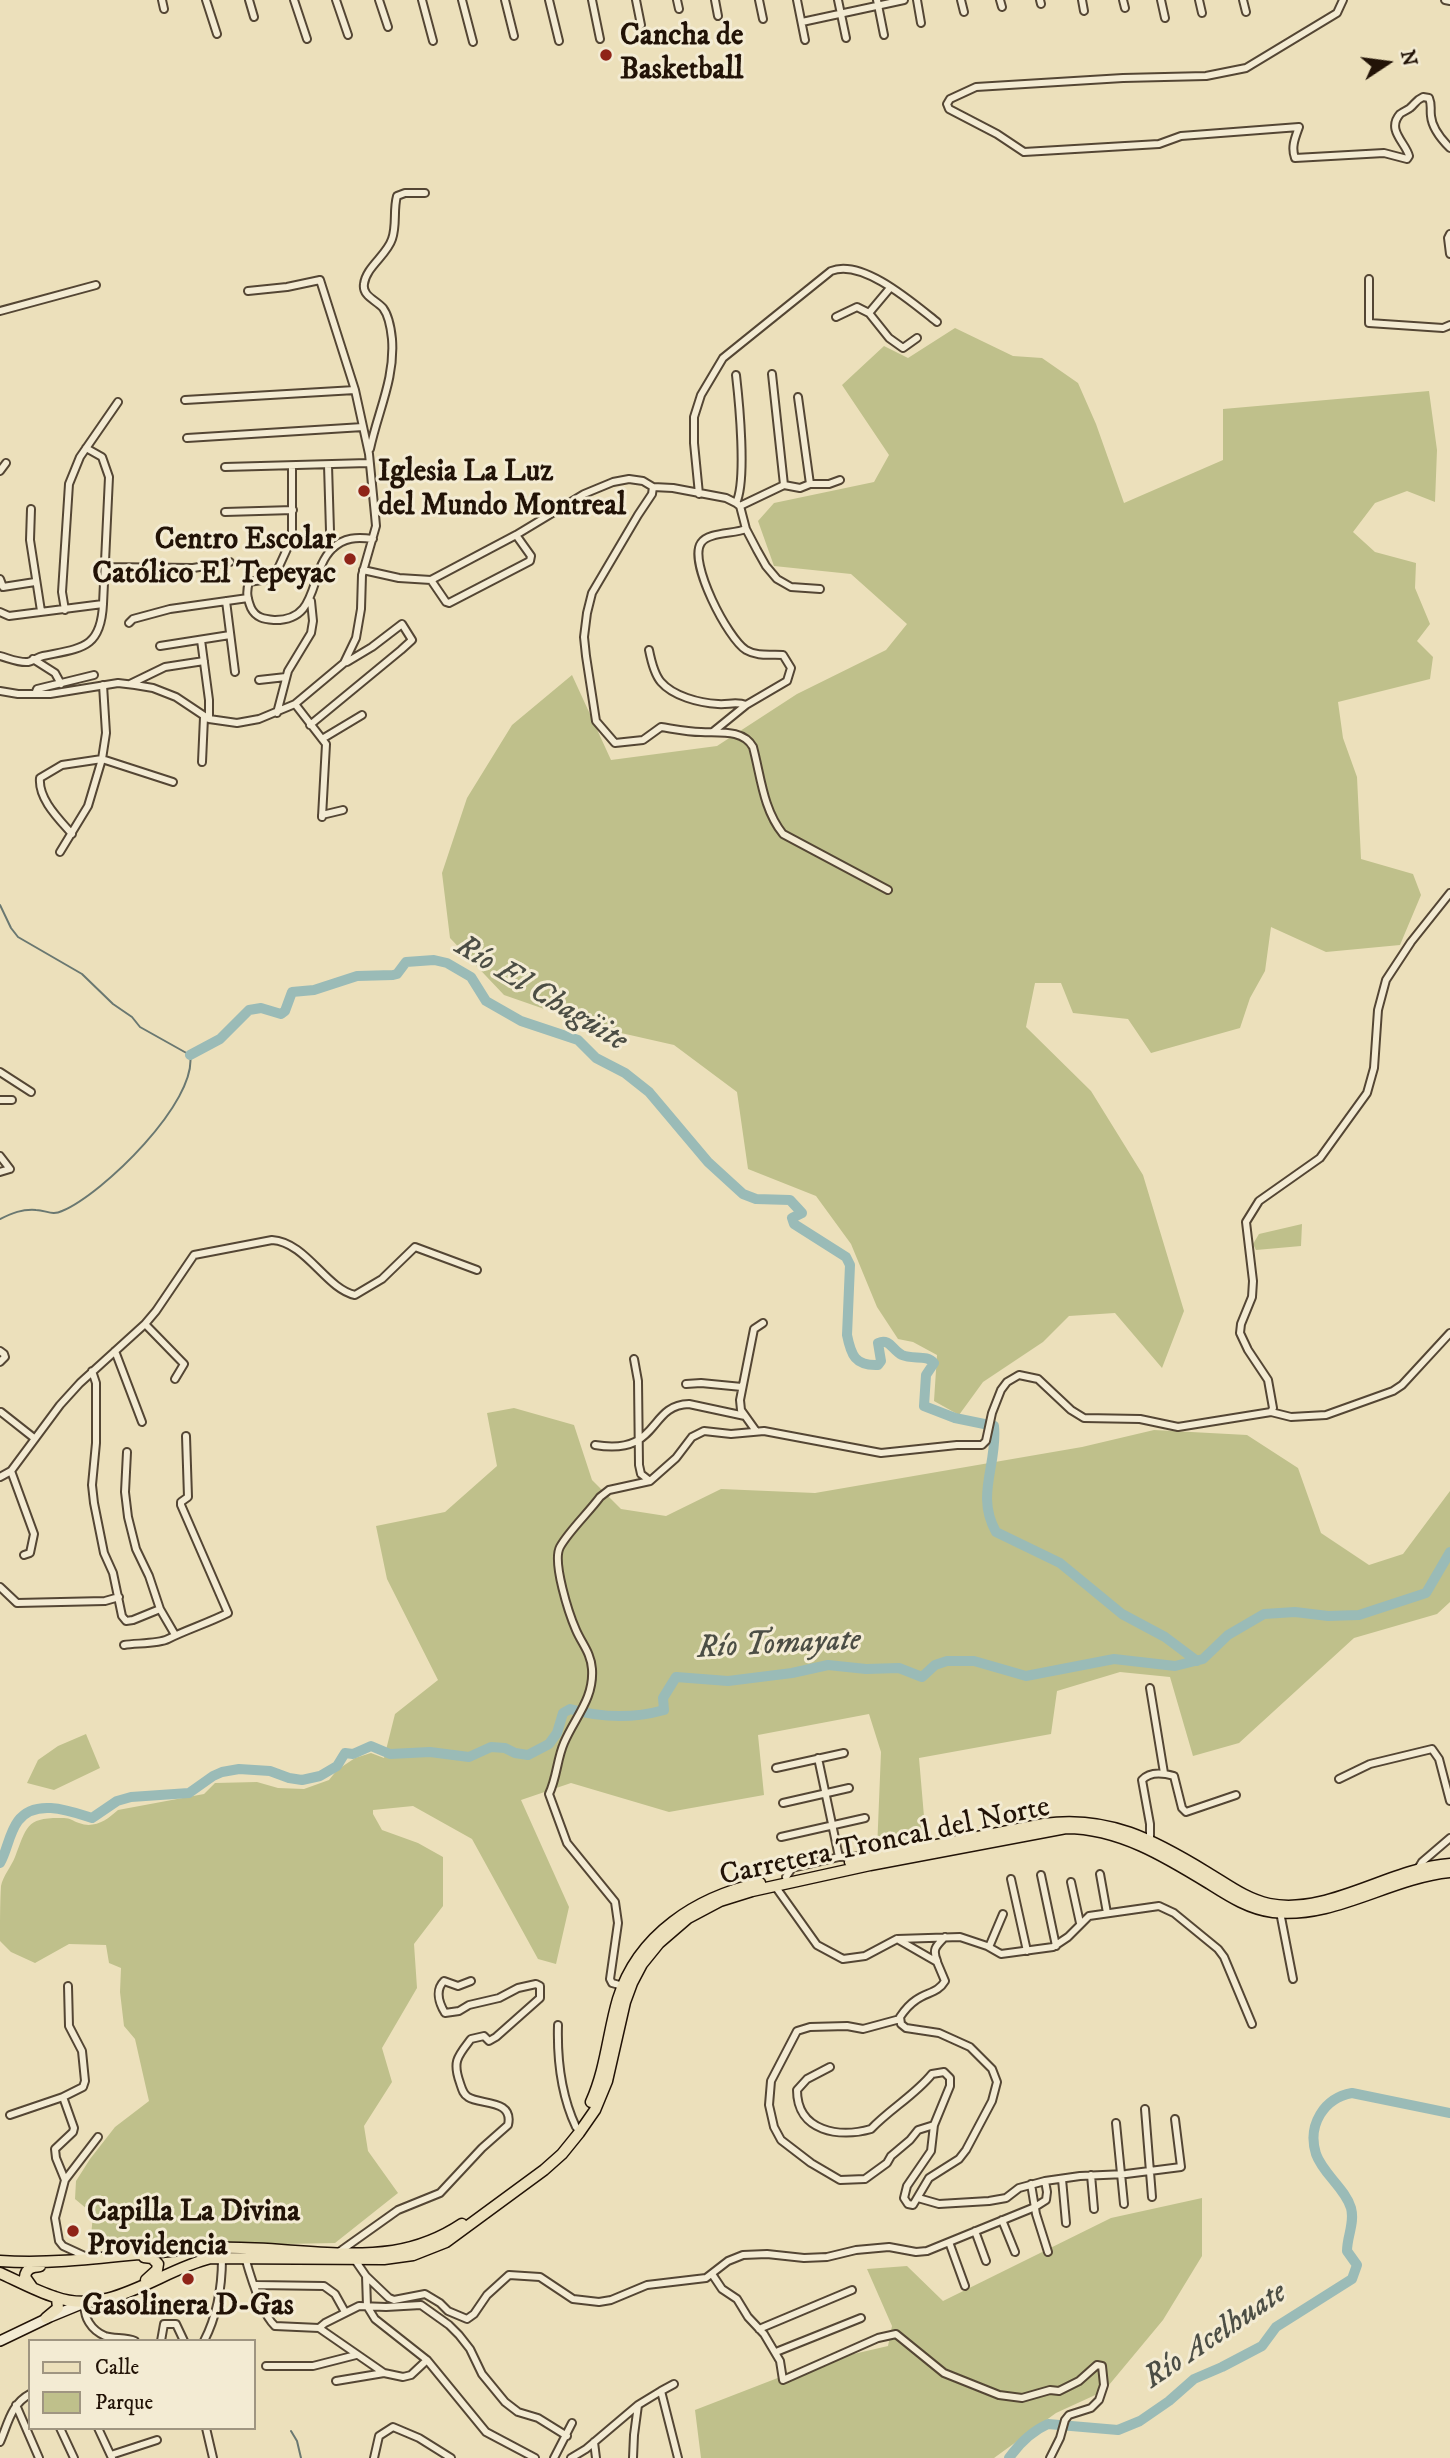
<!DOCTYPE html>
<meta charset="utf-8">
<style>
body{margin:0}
#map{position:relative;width:1450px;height:2458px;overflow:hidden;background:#ece0bb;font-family:"IM FELL DW Pica",serif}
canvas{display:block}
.legend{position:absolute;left:28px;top:2339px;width:228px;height:91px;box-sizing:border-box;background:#f3ebd3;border:2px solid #9f9581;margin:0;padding:9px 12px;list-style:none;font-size:21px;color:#221307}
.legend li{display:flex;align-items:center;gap:14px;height:35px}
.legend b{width:35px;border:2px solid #9f9581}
.north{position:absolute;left:1352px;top:28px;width:70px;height:70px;-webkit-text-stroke:5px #f3ebd3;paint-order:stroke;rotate:77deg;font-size:19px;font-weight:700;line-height:28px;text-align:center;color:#221307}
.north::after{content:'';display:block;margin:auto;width:24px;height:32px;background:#221307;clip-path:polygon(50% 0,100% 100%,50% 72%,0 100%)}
</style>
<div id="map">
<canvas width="1450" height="2458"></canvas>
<ul class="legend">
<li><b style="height:9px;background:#ece0bb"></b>Calle</li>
<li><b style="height:19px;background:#bfc08b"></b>Parque</li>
</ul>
<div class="north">N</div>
</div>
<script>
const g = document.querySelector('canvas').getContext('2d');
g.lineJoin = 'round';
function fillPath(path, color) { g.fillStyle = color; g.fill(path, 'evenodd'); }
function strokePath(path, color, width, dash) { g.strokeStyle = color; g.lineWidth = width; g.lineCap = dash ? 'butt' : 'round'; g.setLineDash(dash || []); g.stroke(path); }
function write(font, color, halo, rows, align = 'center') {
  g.font = font + ' "IM FELL DW Pica",serif'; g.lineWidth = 6; g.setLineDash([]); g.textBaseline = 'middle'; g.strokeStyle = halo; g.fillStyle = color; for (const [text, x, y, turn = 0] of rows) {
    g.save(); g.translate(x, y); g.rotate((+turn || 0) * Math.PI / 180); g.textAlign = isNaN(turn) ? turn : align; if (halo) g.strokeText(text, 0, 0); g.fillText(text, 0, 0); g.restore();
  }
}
fillPath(new Path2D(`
 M955 328 1013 356 1042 358 1078 383 1096 424 1124 503 1223 460V409L1429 391 1437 450 1435 502 1407 491 1375 503 1353 532 1375 552 1416 563 1415 588 1430 624 1417 641 1433 657 1430 679 1338 702 1343 738 1357 777 1361 859 1413 874 1421 895 1400 945 1326 952 1271 927 1265 971 1250 998 1240 1028 1151 1053 1128 1019 1073 1013 1061 983H1035L1026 1027 1091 1091 1143 1175 1184 1311 1162 1368 1115 1313 1069 1316 1043 1342 983 1382 959 1415 934 1401 937 1355 913 1342 898 1339 877 1307 851 1244 816 1196 748 1169 737 1092 674 1045 599 1028 504 995 450 938 442 873 467 798 512 725 572 675 611 760 717 746 797 694 886 650 907 624 851 574 774 566 758 521 774 503 874 482 889 455 842 385 884 346 908 358Z
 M1302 1224 1301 1246 1256 1250 1253 1244 1259 1234Z
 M514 1408 574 1425 592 1480 621 1509 666 1516 721 1489 815 1493 1082 1447 1154 1430 1247 1435 1298 1468 1321 1533 1369 1565 1403 1554 1450 1491V1602L1437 1614 1354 1638 1239 1743 1193 1756 1170 1677 1120 1672 1057 1691 1051 1734 919 1758 926 1840 877 1850 881 1752 869 1714 758 1735 764 1795 669 1812 571 1783 521 1800 569 1907 556 1964 538 1959 472 1839 413 1806 373 1810V1814L382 1830 418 1843 443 1857V1906L414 1944 417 1988 382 2048 392 2082 364 2126 368 2151 398 2193 335 2243 90 2248 93 2214 75 2199 76 2181 90 2159 115 2127 149 2101 135 2039 124 2026 120 1992 121 1968 109 1963 106 1945 69 1944 35 1963 11 1952 0 1941C0 1924 0 1903 1 1886 3 1876 11 1867 15 1857 27 1826 26 1817 64 1818 70 1818 73 1821 79 1823 94 1829 107 1820 118 1810L204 1794 215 1783 257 1782 278 1788 304 1789 329 1780 337 1770 355 1758 371 1753 384 1758 395 1714 438 1680 387 1579 376 1526 445 1512 497 1466 487 1413Z
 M86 1734 100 1768 54 1790 27 1783 38 1760 58 1746Z
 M1202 2198V2256L1163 2320 1104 2391 1056 2413 994 2458H701L695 2410 819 2362 888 2346 892 2326 867 2269 907 2266 943 2301 1111 2218Z`), '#bfc08b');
strokePath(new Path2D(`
 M0 905 11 928 18 937 82 974 113 1004 132 1017 140 1027 190 1055C198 1101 103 1194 62 1211 52 1216 46 1210 36 1210 22 1209 12 1213 0 1219
 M291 2431 297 2441 301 2458`), '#6a7871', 2);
strokePath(new Path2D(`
 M190 1055 220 1039 249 1010 261 1008 281 1014 285 1011 292 992 314 990 357 976 393 975 397 974 406 962 434 960 447 963 471 977 486 1001 521 1021 578 1040 596 1058 625 1073 649 1092 708 1162 743 1194 756 1199 790 1200 802 1213 792 1218 794 1224 846 1257 850 1265 847 1335C851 1355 855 1366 878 1365L881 1361 878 1343C890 1338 892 1350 902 1355 913 1360 927 1354 934 1363L926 1375 924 1406 955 1418 994 1426C998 1464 975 1495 996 1532L1060 1563 1122 1614 1165 1637 1197 1661
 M0 1863C7 1851 9 1833 18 1821 35 1798 70 1811 92 1818L117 1801 131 1797 189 1793 213 1776 222 1772 239 1769 270 1771 289 1778 302 1780 320 1776 337 1766 345 1753 353 1754 371 1746 390 1754 430 1752 469 1757 491 1747 505 1748 515 1753 528 1755 549 1744 557 1733 563 1713 570 1709C602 1718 632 1719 664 1710L663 1698 676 1677 728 1681 792 1673 828 1665 866 1669 899 1668 922 1677 935 1665 947 1661H974L1026 1676 1114 1659 1175 1666 1203 1659 1228 1635 1264 1614 1295 1612 1328 1616 1359 1615 1426 1593 1450 1552
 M1009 2458C1019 2444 1032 2431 1048 2424L1118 2430 1140 2421 1169 2401 1194 2379 1222 2367 1262 2346 1276 2327 1352 2279 1357 2265 1347 2251C1347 2236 1355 2223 1351 2208 1345 2188 1323 2174 1316 2154 1307 2125 1324 2098 1352 2093L1450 2113`), '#9abbb7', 10);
const minor = new Path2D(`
 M162 0 164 9
 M206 0 217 34
 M249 0 254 17
 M294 0 307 39
 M336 0 348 35
 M379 0 388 27
 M422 0 433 41
 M462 0 473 42
 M505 0 514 36
 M549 0 559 41
 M592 0 600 39
 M636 0 641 25
 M677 0 679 9
 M715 0 718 16
 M759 0 763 19
 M797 0 805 40
 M838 0 846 38
 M877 0 884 35
 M917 0 921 23
 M961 0 964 12
 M1000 0 1002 7
 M1040 0 1041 4
 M1082 0 1084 11
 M1123 0 1125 8
 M1161 0 1165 18
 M1199 0 1202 13
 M1243 0 1246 12
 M1343 0 1337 13 1246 68 1206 76 1123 78 976 87 950 99 947 104 949 109 997 134 1024 152 1159 144 1181 136 1299 127C1295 138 1291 147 1295 158L1384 153 1407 159 1409 156C1406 143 1386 130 1400 114 1401 113 1409 109 1410 108 1415 104 1416 100 1423 97L1429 98C1432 105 1430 109 1431 116 1432 128 1442 140 1450 148
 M1445 0 1450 1
 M802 22 904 0
 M1450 234 1448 238 1450 254
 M1369 279V323L1443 328 1450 325
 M0 311 96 285
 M869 313 889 338 903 348 917 338
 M836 317 857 307 869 313 890 288
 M772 374 784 485
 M736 375C739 401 747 481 736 503
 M798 397 810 484
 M185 400 355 390
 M187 438 363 427
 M370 449C378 411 395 379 392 339 391 329 389 316 383 308 376 300 362 296 364 284 366 267 387 255 392 239 397 225 393 210 397 196L405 193H425
 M328 465 330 531
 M225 467 368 463
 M292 467V534L287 549 276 573 268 579 249 582C246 592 247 598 251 608 256 618 264 619 274 620 320 621 308 573 332 549 344 537 357 537 373 539
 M0 471 6 463
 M653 487 652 494 638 515 592 593 587 613 584 637 586 656 596 721 615 743 643 740 661 727C674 729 688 732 701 732 719 733 743 729 753 747 761 777 763 809 783 834L888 890
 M699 494 694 443V417L701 395 723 358 831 271C862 258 913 303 937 322
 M740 506 784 485 800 488 810 484H829L840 480
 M31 509 30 540 41 611
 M225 512 293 510
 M105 567 193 568 230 562
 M363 570 399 578 431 580 516 535 584 494 613 482 629 479 643 481 653 487 673 488 726 498 736 503 740 506 746 529 757 550 766 566 777 579 791 587 820 589
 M0 579 3 587 35 582
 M431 580 446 602 449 603 530 561 531 556 516 535
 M226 601 235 672
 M65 610 62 592 69 484 80 457 118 402
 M0 612 9 616 103 604 109 477 102 457 86 448
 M129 623 133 619 170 609 248 598
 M201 640 209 700V719
 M160 646 230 635
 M649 650C651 660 654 674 661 682 673 696 699 703 718 704 728 705 736 701 746 705
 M0 656C8 658 19 663 28 662 33 661 38 657 43 656 81 648 101 649 103 604
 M33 659 55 673 61 684
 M259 680 286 677
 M130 684 165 667 204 661
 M0 691 18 694H50L118 683 135 685 153 688 176 697 209 719 237 723 259 719 295 704 344 663 356 638 361 609 362 575 376 526 375 515 369 454 355 390 320 280 287 287 248 291
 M35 694 37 689 94 675
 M295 704 326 744 322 817
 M277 713 288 671 311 633 313 621 311 601
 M310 725 401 650 412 640 402 624 372 647 347 662
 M714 731 746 705 787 681 791 668 783 655C770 654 758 657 746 650 728 639 688 562 701 543 708 532 734 534 746 529
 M322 739 362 715
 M202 762 204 717
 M322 815 343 810
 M72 834C59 819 38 799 40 778L62 765 102 759 173 782
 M60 852 88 806 102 759 106 733 103 685
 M0 1072 31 1092
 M0 1100H12
 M0 1156 10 1169 0 1172
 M145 1324 184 1364 175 1379
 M0 1351 4 1354 5 1357 0 1362
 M115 1351 142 1422
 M634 1359 638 1381 639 1465 641 1474 650 1481
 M92 1371 96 1383V1443L92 1485 94 1503 104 1553 113 1573 122 1616 126 1621 133 1620 160 1609
 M686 1384 701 1383 742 1387
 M1 1412 34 1438
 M1271 1412 1273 1408 1268 1380 1248 1350 1240 1333 1241 1324 1252 1297 1253 1281 1246 1222 1259 1201 1320 1158 1367 1093 1374 1068 1378 1010 1386 980 1411 942 1450 893
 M756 1431 741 1410 740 1400 754 1329 763 1323
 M595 1445C661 1456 647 1405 689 1404L745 1416
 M127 1452 125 1492 128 1517 136 1549 149 1576 160 1609 174 1633
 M11 1471 34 1534 30 1553 24 1555
 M0 1477 11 1471 60 1405 80 1383 145 1324 156 1311 194 1255 272 1240C306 1242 326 1289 355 1295L382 1279 415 1247 477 1270
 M0 1587 17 1603 105 1601 119 1597
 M124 1645C136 1643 158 1644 168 1639 186 1630 208 1623 228 1613L181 1505V1502L188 1497 186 1436
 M1150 1688 1164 1773
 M818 1758 839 1857
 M776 1768 844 1753
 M1339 1779 1370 1764 1432 1749 1439 1759 1450 1801
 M783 1803 849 1788
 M781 1837 865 1818
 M1150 1840V1824L1142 1780C1150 1771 1164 1773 1174 1776L1182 1808 1186 1812 1236 1795
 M1419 1867 1422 1862 1450 1838
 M1100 1874 1107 1913
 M1041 1875 1056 1946
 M786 1877 792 1868 839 1857 866 1856
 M1011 1879 1027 1951
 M1071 1882 1080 1923
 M775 1886 817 1945 843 1959 865 1956 897 1939 960 1937 987 1946 1001 1954 1053 1947 1068 1937 1089 1916 1159 1906 1174 1913 1218 1949 1224 1957 1252 2024
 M1280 1912 1293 1979
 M989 1947 1003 1914
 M937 1961C932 1949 936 1946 945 1937
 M623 1986 612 1983 610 1979 618 1923 615 1902 567 1843 549 1794C557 1777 557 1759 564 1743 575 1717 594 1699 592 1669 591 1653 582 1644 576 1630 569 1614 552 1562 560 1547 568 1532 589 1512 600 1497L609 1490 650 1481 676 1458 692 1437 704 1431 731 1434 764 1431 881 1453 957 1445H982L986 1441 992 1413 1001 1390 1007 1382 1019 1375 1038 1379 1071 1410 1084 1418 1140 1419 1178 1427 1271 1412 1291 1417 1326 1415 1393 1391 1402 1385 1450 1333
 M900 2019 863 2029 847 2026 810 2027 797 2031 771 2081 769 2105 774 2127 781 2140 811 2163 840 2180 865 2179 887 2163 891 2156 910 2140 918 2130 934 2125
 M558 2025C557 2060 561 2095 576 2127
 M830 2067 807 2079 797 2090C797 2132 840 2138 871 2129 890 2109 915 2095 932 2074L944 2072 950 2078V2086L934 2125 931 2151 907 2186 904 2198 908 2204 913 2205 929 2178 959 2159 966 2150 992 2101 997 2082 992 2069 970 2047 939 2033 906 2028 901 2024 900 2017C904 2011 910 2004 916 2000 927 1992 938 1993 945 1981L937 1962 897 1939
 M63 2097 83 2087 85 2081 82 2051 69 2026 68 1986
 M1145 2109 1152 2197
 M10 2115 63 2097 74 2128 73 2132 55 2149 56 2158 65 2180
 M1116 2123 1124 2204
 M1091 2175 1094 2209
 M1062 2179 1066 2223
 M1031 2184 1036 2214 1048 2252
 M918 2198 939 2204 989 2201 1006 2198 1019 2188 1045 2181 1080 2176 1126 2174 1181 2167 1175 2119
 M1002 2220 1015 2252
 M975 2231 986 2261
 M949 2242 965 2286
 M339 2252 398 2210 440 2193 482 2148 508 2125C514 2099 480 2105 468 2097 463 2094 462 2089 460 2083 452 2061 458 2056 471 2039L484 2036 489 2041 496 2037 540 1998V1986L536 1984 518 1988 499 1998 469 2005 459 2011 445 2013C439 2003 435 1990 444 1981L458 1986 471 1981
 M245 2257C250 2275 262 2314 275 2326L319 2328 325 2323 359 2306 386 2307 421 2305 449 2325 459 2335 470 2349 482 2374 505 2402 518 2412 538 2418 567 2436
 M89 2258 63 2246 59 2241 55 2218 65 2180 98 2137
 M355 2260 366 2276 389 2298 394 2300 425 2294 440 2303 448 2311 467 2319 474 2314 487 2295 509 2275 540 2277 573 2299 599 2302 611 2300 647 2285 706 2278 728 2261 743 2255 767 2254 804 2258 827 2257 856 2250 889 2247 916 2252 927 2251 1035 2207 1046 2200 1047 2192 1045 2181
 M712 2274 722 2289 737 2299 748 2317 764 2334 780 2361 783 2380 878 2338 896 2334 944 2373 999 2395 1022 2398 1050 2390 1059 2391 1079 2381 1097 2365 1102 2366 1104 2385 1099 2400 1091 2408 1069 2415 1065 2420 1060 2438 1050 2458
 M366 2276 367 2306 375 2319 427 2360 486 2432 535 2458
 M256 2285 324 2286 335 2294 345 2312
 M85 2303C83 2317 91 2330 105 2336 114 2339 126 2337 135 2341
 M319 2328 384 2373 403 2377 411 2375 427 2360
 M759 2329 852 2290
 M161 2341 164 2324H176L184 2341
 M204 2341C217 2316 222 2286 222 2258
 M776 2352 861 2318
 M266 2366H313L356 2355
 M336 2381 384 2373
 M661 2391 674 2384
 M16 2405 39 2458
 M60 2428 74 2458
 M98 2428 112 2458
 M206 2428 213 2458
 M0 2442C8 2424 11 2404 30 2394
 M594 2442 596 2458
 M111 2455 157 2440
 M374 2458 379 2436 393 2427 419 2438 451 2458
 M554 2458 572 2423
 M571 2458 586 2449 638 2405 661 2391 678 2458
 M633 2458 634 2435 638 2405`);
const secondary = new Path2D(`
 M0 2341 50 2317 84 2303`);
const primary = new Path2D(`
 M850 1862 1044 1824C1108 1815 1154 1840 1208 1873 1228 1885 1246 1899 1269 1904 1328 1916 1390 1868 1450 1864
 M591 2102C606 2069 608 2033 618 1999 638 1934 697 1897 760 1883
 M144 2257 152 2258 158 2264 157 2270 146 2280
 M0 2261C73 2266 145 2250 218 2248 275 2246 336 2259 393 2251 418 2247 441 2238 462 2224
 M0 2273C18 2281 36 2291 55 2297 110 2317 160 2270 211 2258L384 2259 413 2255 446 2242 544 2170 562 2154 579 2133 595 2110 607 2081 625 2002 632 1983 642 1964 659 1943 688 1918 720 1901 752 1891 870 1865 1066 1828C1119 1828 1166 1857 1210 1884 1229 1896 1249 1909 1273 1912 1335 1919 1389 1878 1450 1872
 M32 2287 25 2277C26 2268 32 2267 40 2266
 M46 2318 58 2308 57 2298`);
strokePath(minor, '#544634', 10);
strokePath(secondary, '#221307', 12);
strokePath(primary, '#221307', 13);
strokePath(minor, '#f3ebd3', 6);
strokePath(secondary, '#f3ebd3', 9);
strokePath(primary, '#ece0bb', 10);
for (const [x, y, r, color] of [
 [606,55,7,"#8f2418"],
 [364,491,7,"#8f2418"],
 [350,559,7,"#8f2418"],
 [73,2231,7,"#8f2418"],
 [188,2279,7,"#8f2418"]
]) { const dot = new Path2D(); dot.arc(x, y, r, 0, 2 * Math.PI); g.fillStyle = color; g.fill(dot); strokePath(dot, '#f3ebd3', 2.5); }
write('bold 30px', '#221307', '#f3ebd3', [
 ["Cancha de",620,38],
 ["Basketball",620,72],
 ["Iglesia La Luz",378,474],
 ["del Mundo Montreal",378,508],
 ["Centro Escolar",336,542,"right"],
 ["Católico El Tepeyac",336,576,"right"],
 ["Capilla La Divina",87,2214],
 ["Providencia",87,2248],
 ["Gasolinera D-Gas",188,2308,"center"]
], 'left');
write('30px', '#221307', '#f3ebd3', [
 ["Carretera Troncal del Norte",885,1843,-12]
]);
write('italic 32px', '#4c4e45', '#f3ebd3', [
 ["Río El Chagüite",540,995,31],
 ["Río Tomayate",779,1646,-3],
 ["Río Acelhuate",1216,2337,-34]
]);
</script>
